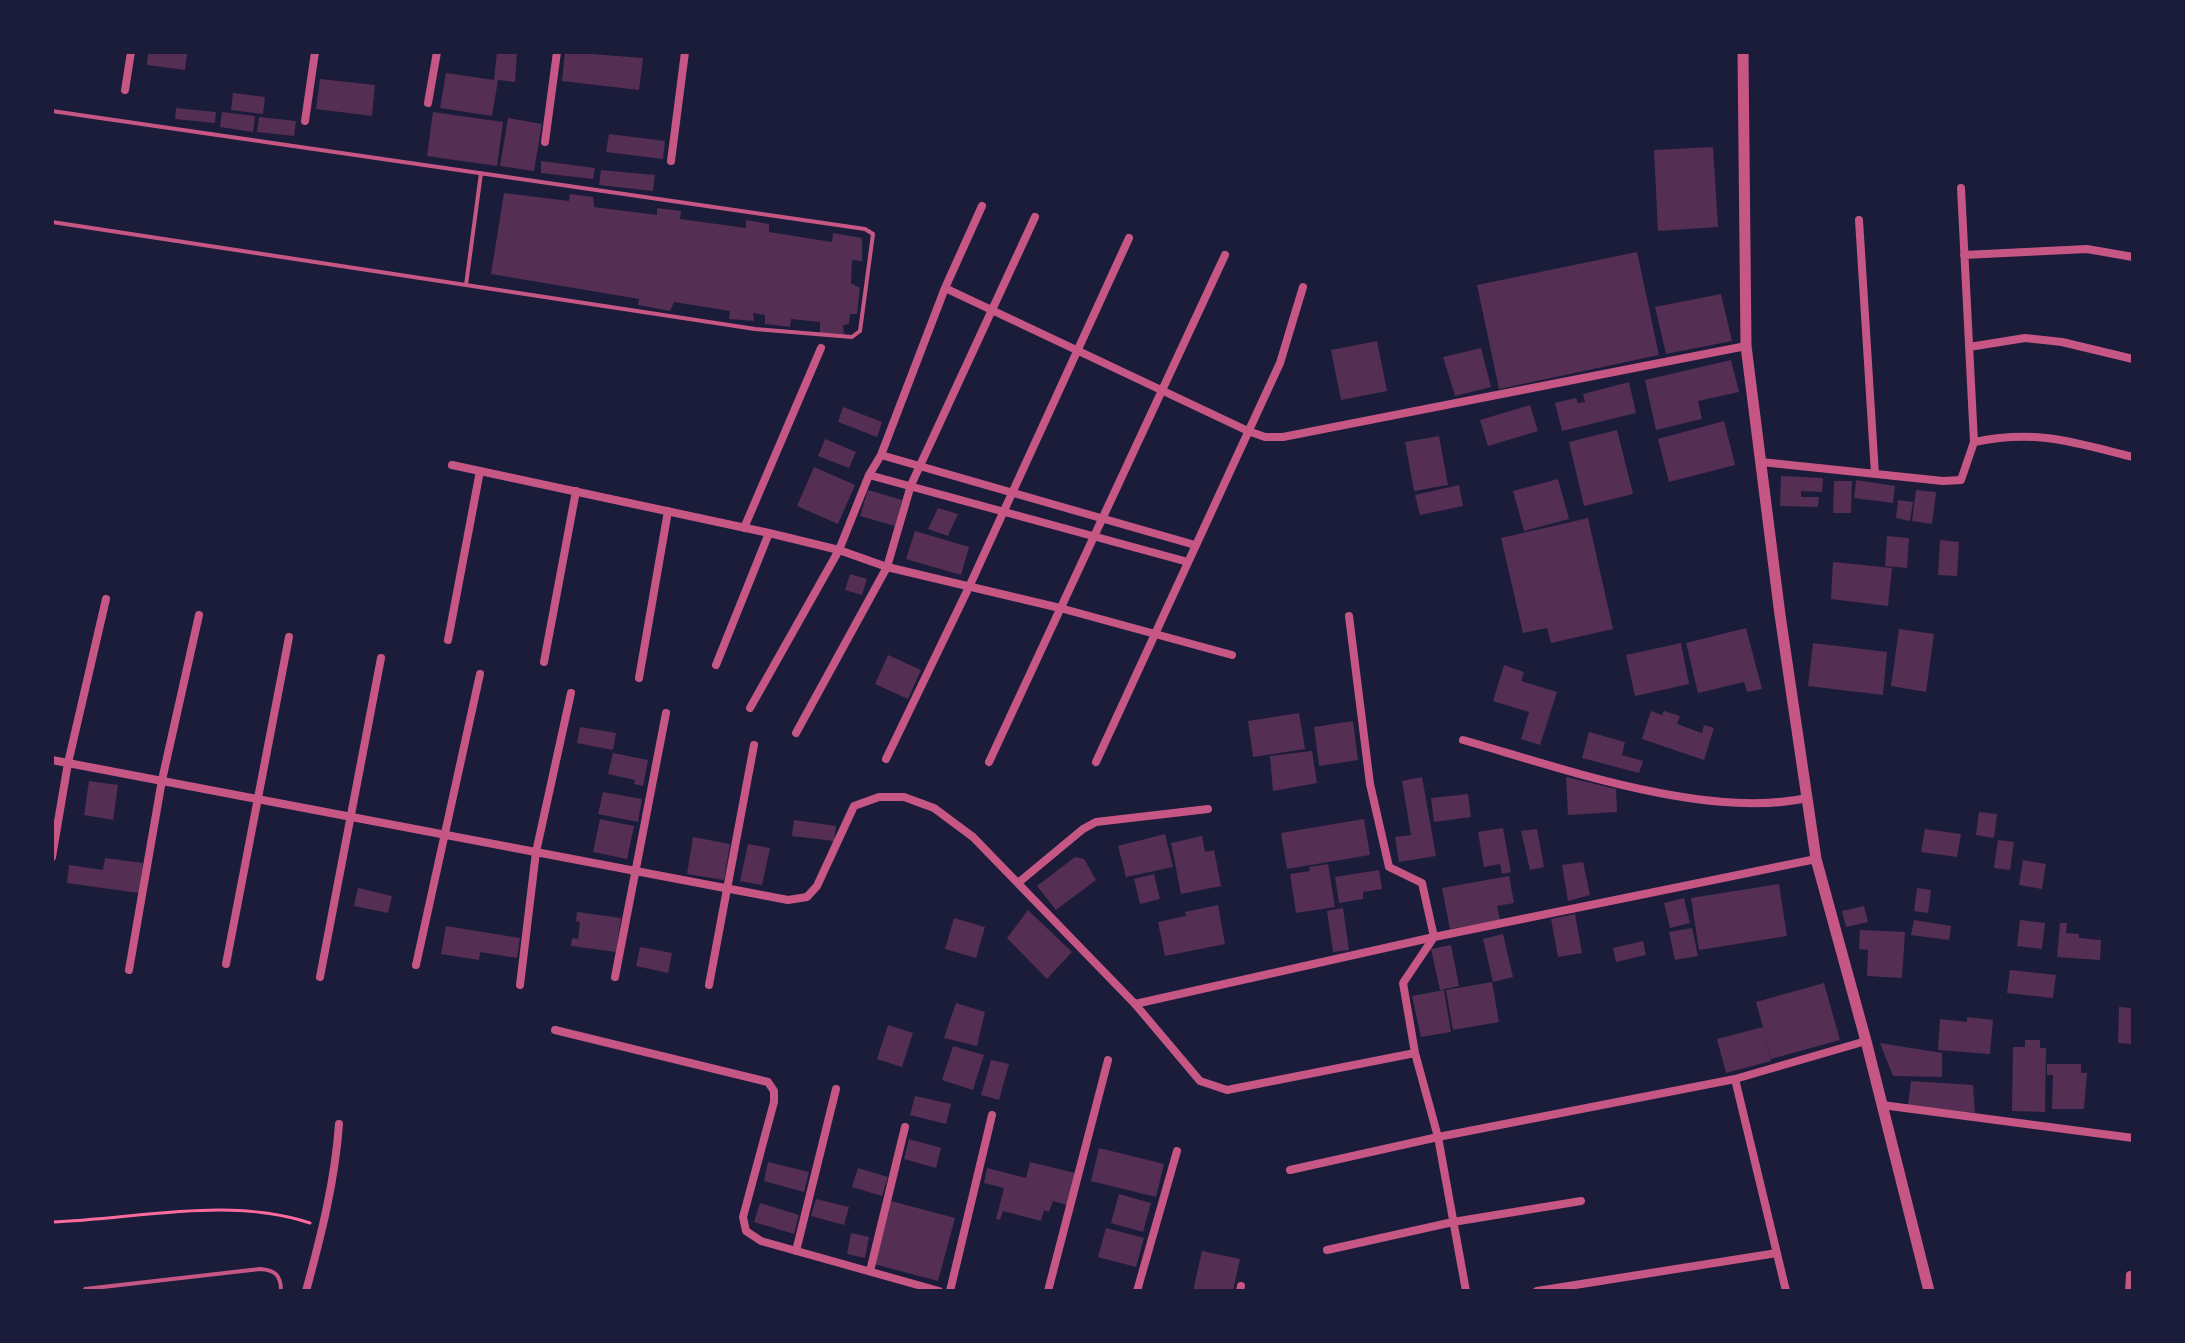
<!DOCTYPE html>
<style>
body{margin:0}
#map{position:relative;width:2185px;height:1343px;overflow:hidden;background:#1b1b3a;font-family:Karla,sans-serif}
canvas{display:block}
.frame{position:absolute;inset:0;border:54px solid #1b1b3a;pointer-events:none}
</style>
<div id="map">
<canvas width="2185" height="1343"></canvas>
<div class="frame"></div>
</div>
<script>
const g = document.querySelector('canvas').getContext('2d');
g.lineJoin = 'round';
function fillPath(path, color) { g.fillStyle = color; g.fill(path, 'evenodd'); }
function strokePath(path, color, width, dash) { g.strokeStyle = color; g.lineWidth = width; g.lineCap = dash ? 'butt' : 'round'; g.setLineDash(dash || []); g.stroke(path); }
fillPath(new Path2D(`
 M148 52 187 54 185 70 147 65Z
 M497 52H517L515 82 498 80 492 116 440 108 446 73 494 80Z
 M565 52 643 58 639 90 562 81Z
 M320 79 375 85 372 116 316 109Z
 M233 93 265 97 263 114 231 110Z
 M176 108 216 112 215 123 175 119Z
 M222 112 255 116 253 132 220 127Z
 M433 112 503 122 497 166 427 156Z
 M259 117 296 121 294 136 257 132Z
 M508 118 542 124 534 171 500 166Z
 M609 134 665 141 663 159 606 152Z
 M1713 147 1718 227 1658 231 1654 150Z
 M541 161 595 168 593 179 541 173Z
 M601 170 655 175 653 191 599 185Z
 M504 193 569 201 570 194 593 197 594 207 657 215V208L681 211 680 219 746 228V220L769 224V232L832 242 833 233 862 238V261L852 260 851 283 860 288 857 314H850L849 324 843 325 844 334 820 333V322L791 319 790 327 765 324V315L753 313 754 321 729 319 730 311 674 302 670 311 638 305 639 299 491 274Z
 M1637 252 1659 355 1499 389 1477 285Z
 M1721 294 1732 341 1666 354 1655 307Z
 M1377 341 1387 391 1341 400 1331 350Z
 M1481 348 1491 387 1455 396 1443 357Z
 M1731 360 1739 392 1698 401 1702 419 1656 430 1645 380Z
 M1629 382 1636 413 1562 431 1555 403 1576 398 1578 403 1585 402 1583 394Z
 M1530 405 1538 431 1488 446 1480 420Z
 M843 407 882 422 877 437 838 422Z
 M1724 421 1735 465 1669 482 1658 439Z
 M1617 430 1633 494 1584 506 1569 442Z
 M1439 436 1448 485 1414 491 1405 442Z
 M825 439 856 452 849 468 818 456Z
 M814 467 855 485 838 524 797 506Z
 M1781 476 1823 478 1822 492 1801 491V497H1819L1818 507 1780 506Z
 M1558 479 1569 519 1524 531 1513 491Z
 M1856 480 1895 486 1893 503 1854 498Z
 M1834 481H1852L1851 513H1833Z
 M1459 485 1463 506 1420 515 1415 495Z
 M868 490 902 500 895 526 860 516Z
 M1916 490 1936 492 1932 524 1912 521Z
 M1898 500 1913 502 1910 521 1896 518Z
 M938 508 958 514 948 536 928 529Z
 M1588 518 1613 629 1551 643 1547 628 1523 633 1501 538Z
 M915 531 969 547 961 575 906 559Z
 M1887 536 1909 538 1907 568 1885 566Z
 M1940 540 1959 542 1957 576 1938 575Z
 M1833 562 1892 568 1888 606 1831 599Z
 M850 574 867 579 862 595 845 590Z
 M1746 628 1762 689 1747 692 1744 682 1698 693 1686 643Z
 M1899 629 1934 634 1926 692 1891 686Z
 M1681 643 1689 684 1635 696 1626 655Z
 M1813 643 1887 652 1883 695 1808 686Z
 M888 655 921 670 908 699 875 684Z
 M1504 665 1524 672 1521 681 1557 692 1540 745 1521 739 1529 712 1493 701Z
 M1651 711 1662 715 1664 711 1680 716 1677 724 1702 733 1704 725 1714 728 1704 760 1642 739Z
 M1299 713 1305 749 1253 757 1248 721Z
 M1353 721 1358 760 1319 766 1314 727Z
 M580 727 616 733 613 750 577 743Z
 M1589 732 1625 742 1622 755 1643 761 1639 773 1582 758Z
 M1312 751 1317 783 1273 791 1270 756Z
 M613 753 648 760 643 786 634 784 635 780 608 774Z
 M1422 777 1436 856 1399 862 1395 837 1411 835 1402 781Z
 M1566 777 1616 789 1617 812 1568 815Z
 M89 781 118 785 113 820 84 815Z
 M603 792 642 799 638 822 598 814Z
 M1468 794 1471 817 1434 822 1431 798Z
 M1979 812 1997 814 1994 838 1976 835Z
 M600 819 634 826 627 859 593 852Z
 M1364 819 1370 855 1287 869 1281 833Z
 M794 820 836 826 834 841 792 836Z
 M1503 828 1511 872 1502 874 1500 864 1484 867 1478 832Z
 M1537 829 1544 867 1530 870 1521 831Z
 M1925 829 1961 834 1957 857 1921 852Z
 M1165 834 1173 867 1126 877 1118 846Z
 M1202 836 1205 852 1214 850 1221 886 1181 894 1171 843Z
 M693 837 730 844 724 880 687 874Z
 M1998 840 2014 842 2010 870 1994 868Z
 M748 844 770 848 762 885 740 881Z
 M1075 857 1084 859 1096 880 1056 910 1037 886Z
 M105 858 143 863 139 893 67 883 69 865 103 870Z
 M2023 860 2046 864 2042 889 2019 885Z
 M1583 862 1590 895 1568 901 1562 865Z
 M1328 864 1335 907 1296 913 1290 874 1310 871 1309 867Z
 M1379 870 1382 889 1363 892V899L1339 903 1335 877Z
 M1154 874 1160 899 1140 904 1134 879Z
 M1509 876 1514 903 1497 906 1500 920 1450 929 1442 888Z
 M1779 884 1787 936 1699 950 1691 898Z
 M358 888 392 896 388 913 354 906Z
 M1917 888 1931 890 1928 913 1914 911Z
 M1684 898 1690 923 1670 928 1664 903Z
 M1218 905 1225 944 1165 956 1158 922 1186 916 1185 912Z
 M1864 906 1868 922 1846 927 1842 911Z
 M1343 908 1349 950 1333 952 1327 911Z
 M1028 910 1072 952 1047 979 1007 938Z
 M577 912 621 918 616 952 571 946 572 938 578 939 580 922 576 921Z
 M1575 914 1582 953 1558 957 1551 919Z
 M954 918 985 927 976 958 945 949Z
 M1914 920 1951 926 1949 940 1911 935Z
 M2020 920 2045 923 2042 949 2017 946Z
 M2060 923H2067L2066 933 2079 934V938L2101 940 2100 960 2057 957Z
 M446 926 520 938 517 958 480 952 479 960 441 954Z
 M1692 928 1698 956 1675 960 1669 932Z
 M1860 930 1905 932 1902 978 1867 976 1868 950 1859 949Z
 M1503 934 1513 977 1493 982 1483 939Z
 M1643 941 1646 955 1616 962 1613 948Z
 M1451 945 1459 986 1440 990 1431 949Z
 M640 947 672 953 668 973 636 966Z
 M2010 970 2056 975 2053 998 2007 993Z
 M1492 982 1499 1022 1453 1030 1446 990Z
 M1824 983 1840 1040 1771 1059 1763 1033 1771 1061 1726 1073 1717 1039 1763 1027 1756 1002Z
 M1444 990 1451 1032 1421 1037 1412 996Z
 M956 1003 985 1012 977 1046 944 1038Z
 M2119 1007 2133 1008V1044L2118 1043Z
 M1967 1017 1993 1020 1990 1054 1938 1050 1940 1019 1967 1022Z
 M888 1025 913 1033 902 1067 877 1059Z
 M2025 1040H2040V1048H2046L2045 1112 2012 1111 2013 1047H2025Z
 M1880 1043 1942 1053V1077L1893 1076Z
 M953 1046 984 1055 973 1090 942 1080Z
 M991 1060 1009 1064 999 1100 981 1095Z
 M2047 1064H2081V1073H2087L2084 1109H2052L2053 1075H2047Z
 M1911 1081 1973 1085 1975 1113 1908 1105Z
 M915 1096 951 1104 946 1124 910 1115Z
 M909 1139 941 1148 936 1168 904 1159Z
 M1099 1148 1164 1164 1156 1197 1091 1181Z
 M768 1162 809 1172 804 1192 764 1181Z
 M1030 1162 1075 1173 1067 1205 1053 1201 1049 1212 1044 1210 1041 1221 1003 1211 1000 1220 996 1219 1004 1188 984 1183 987 1168 1026 1178Z
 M858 1168 888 1177 882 1196 852 1187Z
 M1119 1194 1151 1203 1143 1232 1111 1223Z
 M816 1199 849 1207 844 1225 811 1216Z
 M891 1201 955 1218 938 1281 874 1264Z
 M760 1203 799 1215 794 1234 754 1222Z
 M1106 1228 1144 1238 1136 1267 1098 1257Z
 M851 1233 869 1237 865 1258 847 1254Z
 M1202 1251 1240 1259 1233 1291H1193Z`), '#542f53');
strokePath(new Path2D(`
 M52 1222C137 1219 228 1196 310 1223`), '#ff6b9d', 3);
strokePath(new Path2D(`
 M52 111 865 229 873 234 860 331 852 337 755 329 52 222
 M466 285 481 173
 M85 1289 260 1269C275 1270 281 1275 281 1291`), '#c65784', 4);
strokePath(new Path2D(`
 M125 90 131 52
 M428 103 437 52
 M305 121 315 52
 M545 142 557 52
 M671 161 685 52
 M1961 188 1974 442
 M1859 220 1875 474
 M1964 255 2087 249 2133 257
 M945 288 1248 431 1265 437H1283L1746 346
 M1969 347 2025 338 2062 342 2133 359
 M881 455 1195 545
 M1761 462 1943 481 1961 480 1974 442C2037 429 2073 442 2133 457
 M452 465 769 533 839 550 887 567 1060 608 1232 655
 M869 475 1188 562
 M744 528 821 348
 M1349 616 1370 784 1389 867 1422 883 1434 937 1403 983 1415 1053 1438 1137 1466 1291
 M448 640 480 471
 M544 662 576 491
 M716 665 769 533
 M639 678 668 511
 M750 708 839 550 869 475 881 455 945 288 982 206
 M796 733 887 567 911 485 1035 217
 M1463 740C1561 768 1707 820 1807 798
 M886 759 969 587 1129 238
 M52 760 788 900 807 897 817 886 854 806 879 797H904L934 808 973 837 1135 1004 1200 1081 1227 1090 1415 1053
 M989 762 1225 255
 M1096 762 1280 363 1303 287
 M52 857 68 763 106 599
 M1018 883 1083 829 1096 822 1208 809
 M226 964 289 637
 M416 965 480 674
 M129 970 162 780 199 615
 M320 977 381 658
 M615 977 666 713
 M520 985 536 852 571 693
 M709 985 754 745
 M1135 1004 1434 937 1816 859
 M555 1030 768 1082 774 1091V1102L743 1217 746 1231 761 1241 939 1291
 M1735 1079 1786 1291
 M1882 1105 2133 1138
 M1290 1170 1438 1137 1735 1079 1866 1041
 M1327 1250 1453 1222 1581 1201
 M796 1251 836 1089
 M870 1271 905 1127
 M306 1291C321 1236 335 1181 339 1124
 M950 1291 992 1115
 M1048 1291 1108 1060
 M1137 1291 1177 1151
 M1240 1291 1241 1286
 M1537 1291 1777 1253
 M2129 1291 2130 1275`), '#c65784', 8);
strokePath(new Path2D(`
 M1743 52 1746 346 1780 615 1816 859 1866 1041 1929 1291`), '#c65784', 11);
</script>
